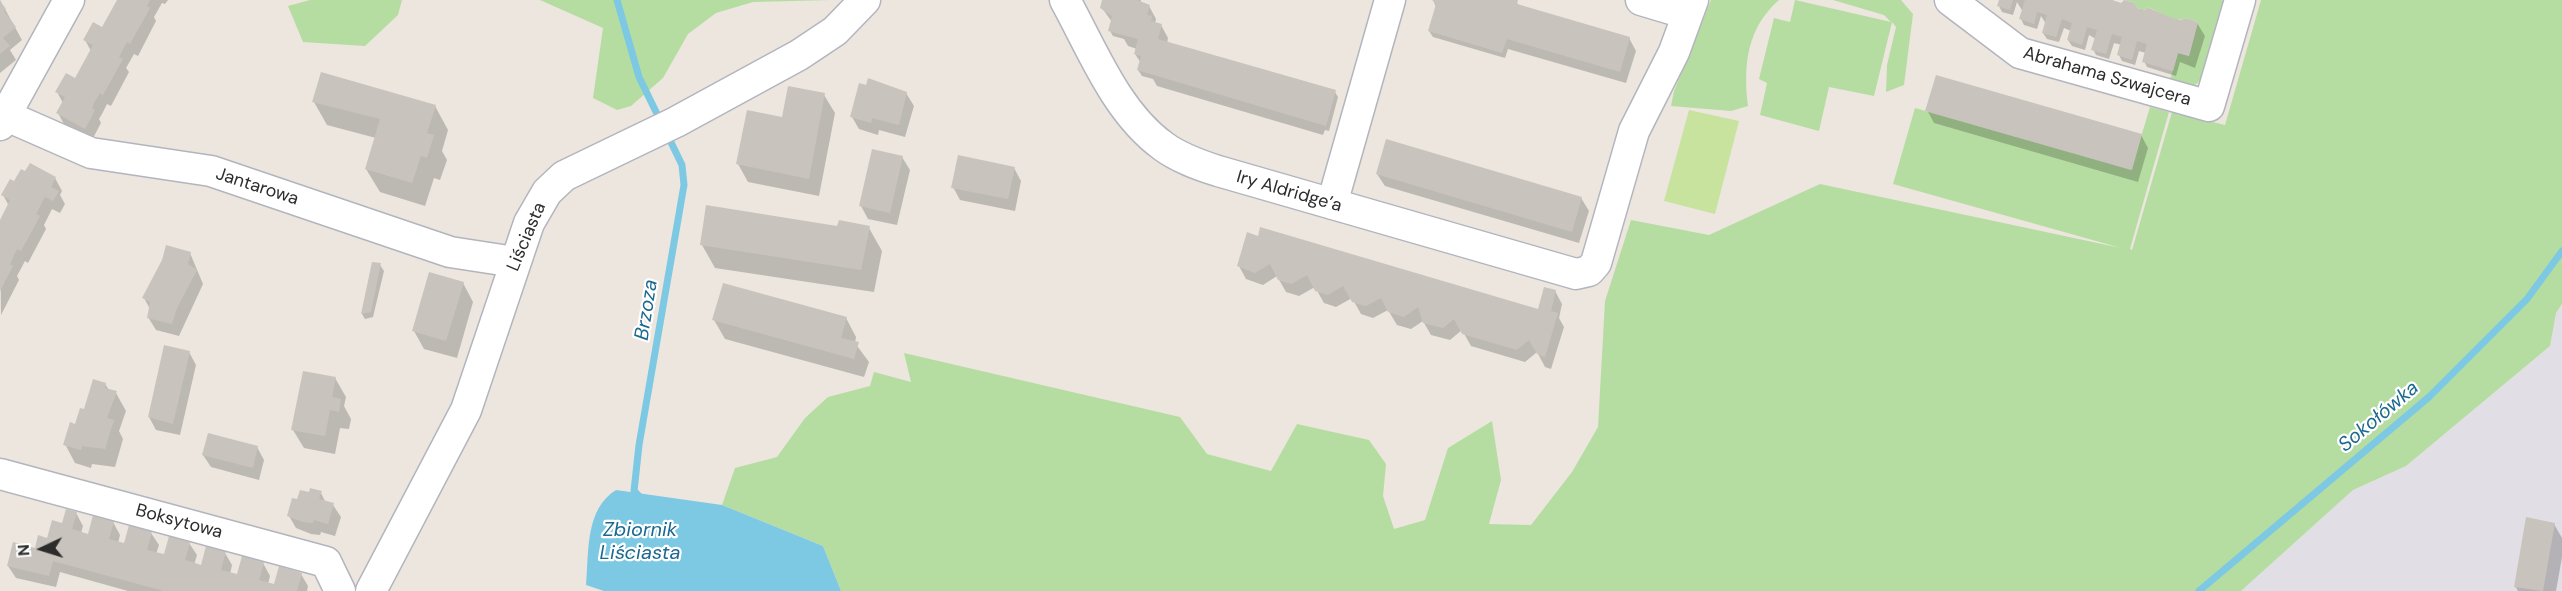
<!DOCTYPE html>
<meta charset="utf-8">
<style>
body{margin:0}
#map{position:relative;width:2562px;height:591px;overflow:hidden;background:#ece6df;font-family:"DM Sans",sans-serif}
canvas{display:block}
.north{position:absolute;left:12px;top:519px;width:60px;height:60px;-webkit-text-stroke:4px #fff;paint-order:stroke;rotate:266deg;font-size:16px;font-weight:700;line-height:24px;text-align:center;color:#2c2c2c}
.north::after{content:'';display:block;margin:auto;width:21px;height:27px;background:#2c2c2c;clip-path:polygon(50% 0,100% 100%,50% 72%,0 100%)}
</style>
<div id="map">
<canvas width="2562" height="591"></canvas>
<div class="north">N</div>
</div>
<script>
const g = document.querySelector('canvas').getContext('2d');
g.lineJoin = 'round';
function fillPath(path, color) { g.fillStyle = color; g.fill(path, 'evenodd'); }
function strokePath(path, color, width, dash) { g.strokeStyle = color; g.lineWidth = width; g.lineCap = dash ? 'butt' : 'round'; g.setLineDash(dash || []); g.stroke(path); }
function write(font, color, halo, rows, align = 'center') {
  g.font = font + ' "DM Sans",sans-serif'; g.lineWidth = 4.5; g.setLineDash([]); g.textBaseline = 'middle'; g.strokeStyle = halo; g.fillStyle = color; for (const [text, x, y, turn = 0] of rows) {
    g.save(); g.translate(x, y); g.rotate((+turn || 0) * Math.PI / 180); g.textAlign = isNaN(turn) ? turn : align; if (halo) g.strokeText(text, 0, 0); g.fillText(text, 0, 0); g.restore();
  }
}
fillPath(new Path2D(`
 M2562 304V591H2241L2353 490 2406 466 2550 346 2556 313Z`), '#e1dfe5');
fillPath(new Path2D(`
 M310 0H402L398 15 365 46 303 42 288 6Z
 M540 0H831L753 2 716 13 688 34 663 78 631 106 617 110 593 98 603 28Z
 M1711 0H1779C1747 28 1743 65 1748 106L1731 111 1671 106 1674 91Z
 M1795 0 1891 22 1884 15 1833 0H1901L1913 14 1904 85 1886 92 1887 65 1896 27 1892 22 1874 96 1829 87 1819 131 1760 115 1767 83 1759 79 1774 18 1790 22Z
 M2124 0H2227L2206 75 2192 88 2169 83 2178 53 2189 56 2198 22 2186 18C2172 24 2160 11 2147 7L2146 10 2137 8 2135 3Z
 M2261 0H2562V304L2556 313 2550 346 2406 466 2353 490 2241 591H841L823 546 722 505 735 468 777 457 805 418 828 397 870 386 874 372 911 382 904 353 1180 417 1207 454 1271 471 1297 424 1369 440 1386 464 1383 496 1394 529 1425 520 1448 448 1492 421 1501 480 1489 524 1531 525 1572 472 1598 427 1605 301 1631 220 1709 235 1820 184 2121 248 1893 184 1915 108 2131 170 2150 107 2169 112 2130 249 2132 250 2172 112 2225 125Z`), '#b6dda1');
fillPath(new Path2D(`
 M1689 110 1739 121 1715 214 1664 201Z`), '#c7e39e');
fillPath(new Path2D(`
 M616 490 722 505 823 546 841 591H604L586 585C589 552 585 509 616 490Z`), '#7dc9e3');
fillPath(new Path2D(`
 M0 0 22 40 10 50 16 60 0 73Z
 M118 0H168L165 4 162 3 154 17 156 21 138 56 134 54 126 68 129 72 111 106 107 104 102 114 99 119 101 123 92 140 65 126 58 113 63 103 57 92 76 80 91 51 85 40 103 29Z
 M1104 0H1141L1140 3 1149 6 1156 19 1155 23 1161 25 1168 38 1167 43 1335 92 1338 97 1329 131 1325 130 1323 135 1157 86 1153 79 1142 76 1138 70 1141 63 1135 54 1137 49 1128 46 1124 39 1113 36 1110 31 1112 22 1102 8Z
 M1433 0H1514L1520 6 1629 38 1636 51 1626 83 1508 49 1505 58 1433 37 1429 31 1436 7Z
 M2001 0H2111L2171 20 2197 23 2205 36 2195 68 2180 62 2176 76 2147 67 2144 61 2146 53 2139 51 2135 65 2122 61 2119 55 2122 45 2114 43 2109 59 2096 55 2093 49 2096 39 2089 35 2085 50 2072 46 2068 40 2071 31 2064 28 2059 42 2047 39 2043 33 2046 24 2041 16 2037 29 2024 25 2021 19 2023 12 2017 2 2013 15 2002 12 1999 6Z
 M906 93 914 106 905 137 879 130 878 135 859 129 852 117Z
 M824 95 835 113 819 196 748 182 738 164 784 119Z
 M314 102 435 106 448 130 442 151 447 160 440 180 434 178 425 206 380 192 366 169 376 138 327 125Z
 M1927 110 2141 135 2148 148 2138 182 1934 123Z
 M902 157 910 170 897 225 868 219 861 206Z
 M1014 168 1021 181 1015 211 960 200 953 187Z
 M1377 174 1581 198 1589 211 1579 243 1385 186Z
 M55 178 62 191 60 195 65 204 60 213 52 209 44 225 46 229 28 263 25 261 17 276 19 280 1 315 0 223 9 206 3 195 15 183Z
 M838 228H869L882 251 874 292 715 268 702 245Z
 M1248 234 1539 311 1555 291 1562 304 1559 318 1564 327 1551 369 1545 367 1537 352 1525 362 1471 346 1462 330 1450 340 1431 335 1423 321 1411 329 1397 325 1388 310 1373 318 1361 314 1352 298 1336 307 1324 303 1315 287 1299 296 1286 292 1277 276 1263 285 1246 279 1239 266Z
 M190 253 203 284 179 336 156 330 148 317 150 309 144 298Z
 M380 265 384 271 373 317 365 319 362 314Z
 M463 283 473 302 457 358 424 349 414 331Z
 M846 318 856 337 855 343 869 362 864 377 725 339 714 320Z
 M189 352 196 365 180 435 156 430 149 417Z
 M335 378 346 397 344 406 351 419 349 429 340 428 335 454 304 448 293 430Z
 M105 384 109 390 116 393 126 411 119 431 123 439 115 467 92 464 91 468 75 463 65 444Z
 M257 447 264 460 259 480 211 467 203 455Z
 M321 493 326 503 333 505 341 517 335 536 321 532 320 535 311 534 296 528 289 516 298 501 310 494Z
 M76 513 83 526 81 533 89 535 113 522 120 535 118 543 125 545 151 533 159 545 156 554 165 556 189 543 197 555 194 565 202 567 225 553 232 565 230 574 238 576 263 563 270 576 268 584 275 586 301 574 308 586 307 591H128L60 572 56 587 16 578 8 566 36 550Z
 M2554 524 2562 538V557L2556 591H2518L2515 586Z`), '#0003');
strokePath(new Path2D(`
 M617 0 639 77 661 122
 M642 499 634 491 639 445 684 185 682 165 667 134
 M2199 591 2429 397 2527 299 2562 251`), '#7dc9e3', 7);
fillPath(new Path2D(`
 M117 0H150L147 6 150 8 130 44 127 42 119 57 123 59 103 95 100 93 95 101 92 108 95 110 85 129 56 113 65 97 55 92 66 73 75 78 93 45 83 40 93 22 102 27Z
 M1102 0H1137L1150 5 1147 15 1152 16 1151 21 1162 24 1158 39 1336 90 1326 126 1137 70 1141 56 1134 54 1138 39 1108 31 1112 16 1100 8Z
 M1432 0H1518L1517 4 1630 37 1620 72 1507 39 1502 53 1428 31 1436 4Z
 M1999 0H2013L2010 10 1997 6Z
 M2025 0H2112L2121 3 2124 0 2135 3 2137 8 2146 10 2147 7 2172 18 2181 20 2186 18 2198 22 2189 56 2178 53 2173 71 2142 62 2147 44 2137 41 2132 60 2117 55 2122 37 2112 34 2106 54 2091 50 2097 30 2087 27 2082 45 2067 40 2072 23 2062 19 2056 37 2042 33 2047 15 2037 12 2034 24 2019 19Z
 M0 1 6 9 4 11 16 27 3 38 10 46 0 54Z
 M321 72 436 105 427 133 434 135 427 158 421 156 412 183 365 169 380 119 312 102Z
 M1936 75 2142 134 2132 170 1925 111Z
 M868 78 907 92 899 125 872 118 871 123 850 117 859 83 866 85Z
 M788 86 825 93 809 179 736 164 747 110 782 117Z
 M1386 139 1582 197 1572 232 1376 174Z
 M872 149 903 156 890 213 859 206Z
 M958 155 1015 167 1008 199 951 188Z
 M30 163 56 177 51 187 59 191 53 201 45 197 36 214 40 216 21 251 17 249 10 264 13 266 0 291V220L10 200 1 195 10 179 14 181 21 169 25 171Z
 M706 205 837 226 839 220 870 226 861 270 700 245Z
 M1260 227 1538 309 1544 287 1556 290 1551 311 1558 313 1545 357 1537 354 1529 340 1517 350 1462 334 1454 319 1443 328 1423 323 1418 307 1404 317 1388 312 1381 298 1366 306 1352 302 1343 286 1328 295 1315 291 1307 275 1291 284 1278 280 1270 264 1255 273 1237 266 1247 232 1258 236Z
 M166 245 191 252 188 264 197 270 177 308 172 324 147 318 150 302 142 298 162 260Z
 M372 262 381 263 371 312 361 314Z
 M429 272 464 282 446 341 412 331Z
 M723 283 847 317 841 338 859 342 854 359 712 320Z
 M164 345 190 351 173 424 148 417Z
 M303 371 336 377 332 397 341 399 339 412 330 410 325 436 291 430Z
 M93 379 106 383 105 388 117 391 107 418 114 420 105 449 82 446 81 450 63 445 70 422 75 424 80 408 84 409Z
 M208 433 258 446 253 468 202 455Z
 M310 488 322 491 319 499 334 503 328 524 314 520 313 523 303 522 287 516 292 498 297 499 300 490 309 492Z
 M66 509 77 512 72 529 88 534 93 515 114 521 109 539 124 543 129 525 152 531 147 550 164 554 169 536 190 542 185 560 192 562 201 565 206 546 226 551 221 570 237 574 242 556 264 562 259 580 274 584 279 566 302 573 297 591H164L53 561 49 576 7 566 13 542 35 548 38 535 47 538 52 520 62 523Z
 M2526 517 2555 523 2543 591 2514 587Z`), '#c8c4bd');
const minor = new Path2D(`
 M1065 0C1092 49 1116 112 1163 146 1179 158 1199 165 1218 171L1576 274 1589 271 1596 263 1634 131 1674 52 1693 0
 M1641 0 1688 14
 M1950 0 2020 53 2209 106 2240 0
 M0 113 91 153 211 171 450 252 515 262
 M0 125 69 0
 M1332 204 1390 0
 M0 474 326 562 340 591
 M371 591 466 410 529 223 547 192 564 176 676 122 799 55 835 31 865 0`);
strokePath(minor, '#b3b5be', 33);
strokePath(minor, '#fff', 30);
write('18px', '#2c2c2c', '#fff', [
 ["Abrahama Szwajcera",2107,77,16],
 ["Jantarowa",257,187,18],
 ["Iry Aldridge’a",1289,192,16],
 ["Liściasta",527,237,-67],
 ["Boksytowa",179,522,15]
]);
write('italic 20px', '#1b6990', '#fff', [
 ["Brzoza",647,310,-81],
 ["Sokołówka",2379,417,-40],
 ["Zbiornik",640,531],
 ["Liściasta",640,554]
]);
</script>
